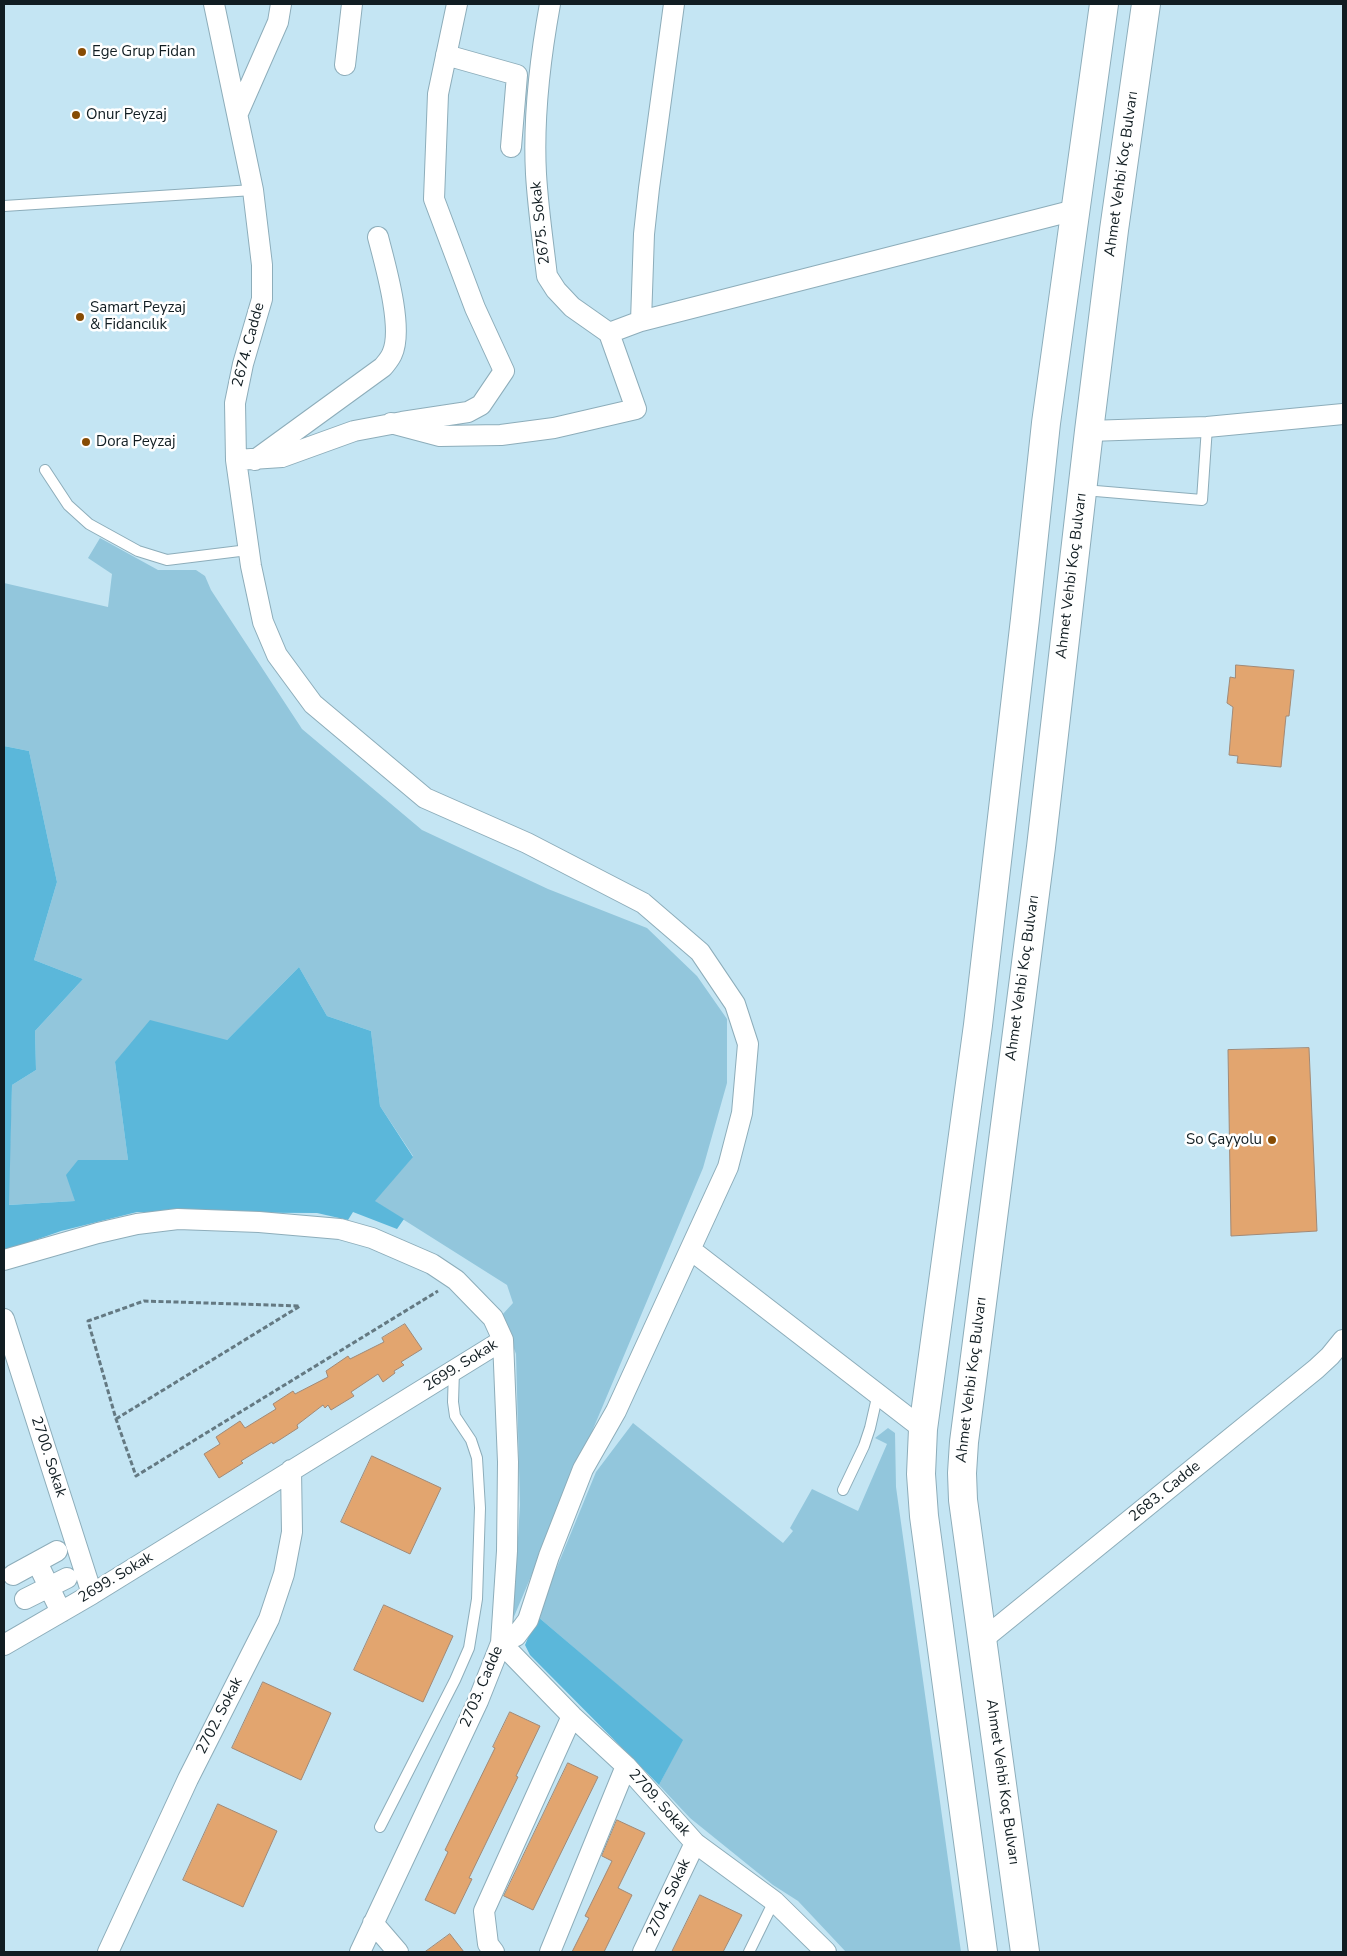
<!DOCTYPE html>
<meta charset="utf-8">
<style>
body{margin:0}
#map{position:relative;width:1347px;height:1956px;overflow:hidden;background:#c4e5f3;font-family:"Nunito Sans",sans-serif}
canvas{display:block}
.frame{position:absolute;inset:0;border:5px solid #111d22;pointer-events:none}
</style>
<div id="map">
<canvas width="1347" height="1956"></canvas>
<div class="frame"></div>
</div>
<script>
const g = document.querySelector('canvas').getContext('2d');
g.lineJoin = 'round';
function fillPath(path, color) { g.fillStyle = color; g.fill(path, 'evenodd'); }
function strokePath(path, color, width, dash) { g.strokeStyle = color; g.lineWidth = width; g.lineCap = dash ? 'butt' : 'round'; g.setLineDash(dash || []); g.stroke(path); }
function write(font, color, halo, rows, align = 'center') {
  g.font = font + ' "Nunito Sans",sans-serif'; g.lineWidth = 5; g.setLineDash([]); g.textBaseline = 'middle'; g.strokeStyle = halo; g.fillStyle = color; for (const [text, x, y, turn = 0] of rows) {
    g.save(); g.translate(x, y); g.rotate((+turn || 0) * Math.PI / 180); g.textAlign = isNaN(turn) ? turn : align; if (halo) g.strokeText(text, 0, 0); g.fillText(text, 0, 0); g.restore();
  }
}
fillPath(new Path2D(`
 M100 538 158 570H196L205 576 211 590 302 729 422 830 548 889 647 928 697 976 727 1019V1083L703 1168 513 1619 520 1505 516 1354 502 1315 513 1303 507 1285 374 1201 413 1156 380 1106 371 1031 327 1016 299 967 227 1040 115 1062 128 1160 75 1201 8 1205 12 1085 36 1070 35 1031 83 979 34 960 57 882 29 751 4 746V583L108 607 112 574 88 558Z
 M633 1423 783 1543 793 1531 790 1528 812 1489 858 1511 887 1444 875 1438 888 1428 895 1433 896 1487 961 1952H846L798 1901 773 1885 690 1818 659 1785 682 1740 537 1616 596 1472Z`), '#92c6dc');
fillPath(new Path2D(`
 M4 746 29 751 57 882 34 960 83 979 35 1031 36 1070 12 1085 9 1205 75 1201 66 1175 78 1160H128L115 1062 150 1020 227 1040 299 967 327 1016 371 1031 380 1106 413 1157 375 1201 404 1219 397 1229 353 1212 348 1220 317 1213 137 1212 61 1231 4 1251Z
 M537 1616 683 1740 659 1785 530 1655 525 1645Z`), '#5bb7da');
const building = new Path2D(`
 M1236 665 1294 670 1289 716H1286L1281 767 1237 763 1238 756 1229 755 1233 707 1227 703 1230 677 1235 678Z
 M1309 1048 1317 1231 1231 1236 1228 1050Z
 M405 1324 422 1349 401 1362 404 1365 394 1371 395 1373 383 1382 378 1374 351 1392 354 1396 331 1410 328 1405 325 1408 323 1405 297 1425 298 1428 281 1439 273 1444 272 1442 241 1461 243 1463 219 1478 204 1454 220 1444 216 1437 240 1421 245 1428 276 1409 273 1404 293 1391 295 1394 328 1377 326 1371 348 1356 350 1359 384 1342 382 1338Z
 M372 1456 441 1488 410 1554 341 1522Z
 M384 1605 453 1636 423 1702 354 1670Z
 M263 1682 331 1713 301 1780 232 1748Z
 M510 1712 540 1726 516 1776 518 1777 469 1878 472 1879 455 1914 425 1900 448 1852 445 1850 495 1748 493 1747Z
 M568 1763 598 1777 533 1910 504 1896Z
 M218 1804 277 1831 243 1907 183 1880Z
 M617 1820 645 1833 618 1888 632 1895 604 1952H572L589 1918 585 1916 612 1861 602 1856Z
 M700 1895 742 1915 723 1952H672Z
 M450 1934 464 1952H425Z`);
fillPath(building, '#e2a56f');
strokePath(building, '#a18976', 1);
const lane = new Path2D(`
 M4 206 253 190
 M45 470 68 505 89 524 138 551 167 560 248 550
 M1084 490 1202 500 1207 427
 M843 1490 864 1446 870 1428 878 1393
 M380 1827 455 1680 469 1648 477 1599 480 1508 477 1458 471 1440 455 1416 453 1402 454 1370
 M749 1952 774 1901`);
const street = new Path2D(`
 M214 4 253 190 262 265V299L243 364 235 403 236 460 251 566 263 622 277 655 313 704 425 798 527 843 643 903 700 952 735 1004 748 1044 742 1113 728 1167 616 1411 583 1469 549 1556 528 1620 516 1636 501 1643 572 1716 626 1766 695 1843 774 1901 826 1952
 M446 55 517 75 511 147
 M345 65 352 4
 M238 113 278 22 281 4
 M641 321 644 234 649 188 674 4
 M609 333 641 321 1075 210
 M391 423 440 436 501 435 554 428 636 409 609 333 572 307 556 290 547 276C543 242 538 208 536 174 533 118 540 59 550 4
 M1089 431 1207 427 1343 414
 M236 460 282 457 354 431 402 422 468 412 481 405 504 371 475 308 434 199 438 94 457 4
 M255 460 383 367C386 363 390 359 392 354 404 329 385 264 378 237
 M691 1250 923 1429
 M4 1260 98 1233 137 1224 178 1219 259 1222 340 1229 372 1238 432 1264 456 1280 493 1318 503 1340 508 1462 507 1551 501 1643 478 1701 360 1952
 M4 1319 92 1594
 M37 1562 61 1612
 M13 1575 57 1551
 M25 1599 67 1578
 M982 1640 1316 1369 1330 1356 1343 1340
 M4 1645 92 1594 503 1340
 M373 1923 398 1952
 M108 1952 188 1779 269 1619 284 1574 292 1532 291 1470
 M494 1952 488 1944 484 1911 572 1716
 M550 1952 626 1766
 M643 1952 695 1843`);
const primary = new Path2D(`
 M983 1952 924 1516 921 1474 923 1429 978 1025 1025 619 1046 423 1104 4
 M1025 1952 963 1500 962 1473 964 1442 1041 847 1089 431 1114 230 1146 4`);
strokePath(lane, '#8dadba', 12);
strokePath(street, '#8dadba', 22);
strokePath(primary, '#8dadba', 30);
strokePath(new Path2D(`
 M116 1419 300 1306 144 1301 88 1321 116 1419 136 1476 438 1291`), '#647982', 3, [5, 2.5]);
strokePath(lane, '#fff', 10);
strokePath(street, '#fff', 20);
strokePath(primary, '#fff', 28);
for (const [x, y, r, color] of [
 [82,52,5,"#874c04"],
 [76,115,5,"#874c04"],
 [80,317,5,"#874c04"],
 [86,442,5,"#874c04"],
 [1272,1140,5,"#874c04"]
]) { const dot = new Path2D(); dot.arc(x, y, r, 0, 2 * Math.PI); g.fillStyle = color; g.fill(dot); strokePath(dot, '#fff', 2); }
write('15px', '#111d22', '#fff', [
 ["Ege Grup Fidan",92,52],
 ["Onur Peyzaj",86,115],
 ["Samart Peyzaj",90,308],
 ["& Fidancılık",90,325],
 ["Dora Peyzaj",96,442],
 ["So Çayyolu",1262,1140,"right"]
], 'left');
write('15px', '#111d22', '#fff', [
 ["Ahmet Vehbi Koç Bulvarı",1122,174,-82],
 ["2675. Sokak",541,223,-96],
 ["2674. Cadde",249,345,-75],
 ["Ahmet Vehbi Koç Bulvarı",1072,576,-83],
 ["Ahmet Vehbi Koç Bulvarı",1023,978,-82],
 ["2699. Sokak",461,1366,-32],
 ["Ahmet Vehbi Koç Bulvarı",972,1380,-83],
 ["2700. Sokak",48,1457,72],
 ["2683. Cadde",1165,1492,-39],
 ["2699. Sokak",116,1578,-31],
 ["2703. Cadde",482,1687,-67],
 ["2702. Sokak",220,1716,-63],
 ["Ahmet Vehbi Koç Bulvarı",1002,1782,82],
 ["2709. Sokak",659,1803,48],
 ["2704. Sokak",669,1898,-65]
]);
</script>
